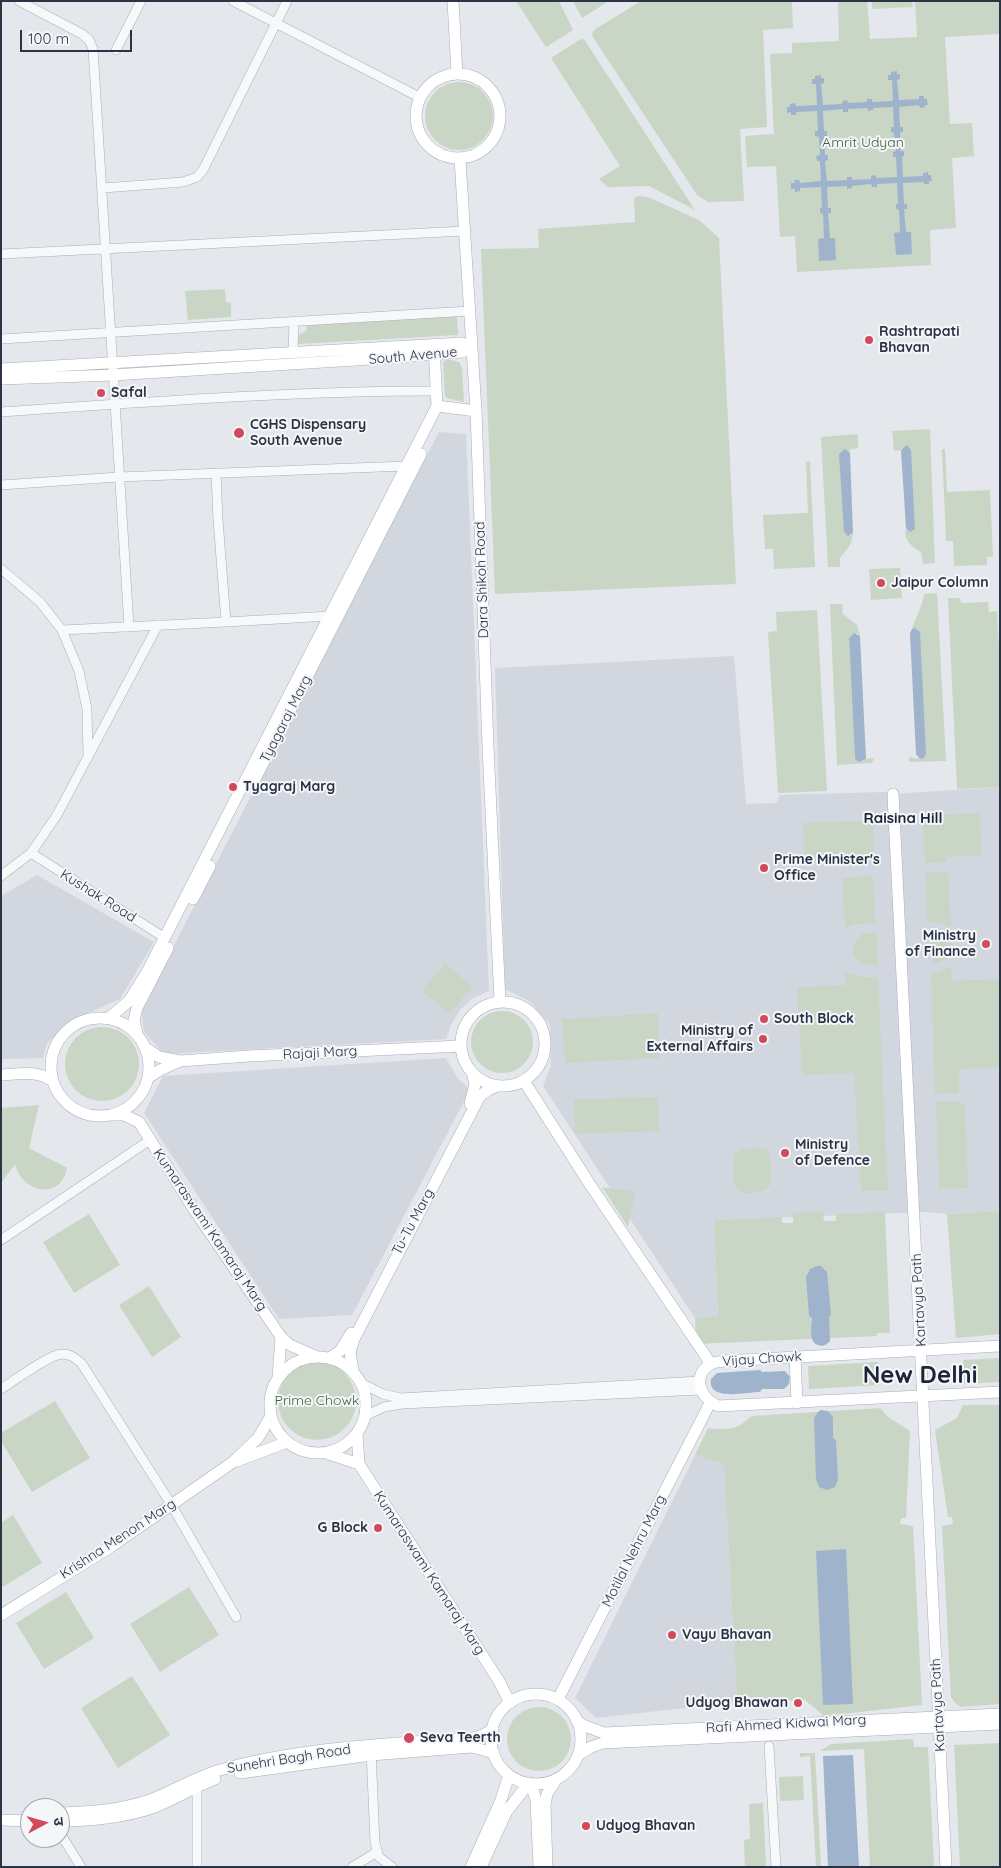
<!DOCTYPE html>
<meta charset="utf-8">
<style>
body{margin:0}
#map{position:relative;width:1001px;height:1868px;overflow:hidden;background:#e4e7ec;font-family:Quicksand,"Noto Sans Devanagari",sans-serif}
canvas{display:block}
.frame{position:absolute;inset:0;border:2px solid #2b3445;pointer-events:none}
.north{position:absolute;left:20px;top:1798px;width:50px;height:50px;box-sizing:border-box;background:#f4f6f9;border:1px solid #a4a8b1;border-radius:50%;rotate:84deg;font-size:14px;font-weight:700;line-height:20px;text-align:center;color:#2b3445}
.north::after{content:'';display:block;margin:auto;width:18px;height:22px;background:#d1495b;clip-path:polygon(50% 0,100% 100%,50% 72%,0 100%)}
.scale{position:absolute;left:20px;top:30px;width:112px;height:22px;box-sizing:border-box;border:2px solid #2b3445;border-top:0;padding-left:6px;font-size:15px;line-height:18px;white-space:nowrap;color:#2b3445;-webkit-text-stroke:4px #f4f6f9;paint-order:stroke}
</style>
<div id="map">
<canvas width="1001" height="1868"></canvas>
<div class="frame"></div>
<div class="north">उ</div>
<div class="scale">100 m</div>
</div>
<script>
const g = document.querySelector('canvas').getContext('2d');
g.lineJoin = 'round';
function fillPath(path, color) { g.fillStyle = color; g.fill(path, 'evenodd'); }
function strokePath(path, color, width, dash) { g.strokeStyle = color; g.lineWidth = width; g.lineCap = dash ? 'butt' : 'round'; g.setLineDash(dash || []); g.stroke(path); }
function write(font, color, halo, rows, align = 'center') {
  g.font = font + ' Quicksand,sans-serif'; g.lineWidth = 4; g.setLineDash([]); g.textBaseline = 'middle'; g.strokeStyle = halo; g.fillStyle = color; for (const [text, x, y, turn = 0] of rows) {
    g.save(); g.translate(x, y); g.rotate((+turn || 0) * Math.PI / 180); g.textAlign = isNaN(turn) ? turn : align; if (halo) g.strokeText(text, 0, 0); g.fillText(text, 0, 0); g.restore();
  }
}
fillPath(new Path2D(`
 M439 432 466 434 489 991 473 998 460 1010 451 1025 446 1039 164 1054 144 1032 141 1009Z
 M734 656 746 804 777 803 779 795 885 792 893 794 1000 787V1211L947 1214 926 1212 714 1220 718 1317 695 1318 543 1086 551 1066 550 1025 531 1002 505 989 495 668Z
 M37 875 154 942 120 999 68 1022 47 1044 43 1058 1 1059V896Z
 M446 1058 458 1079 470 1090 352 1315 279 1319 144 1113 163 1076Z
 M695 1455 724 1465 737 1702 596 1718 575 1698Z`), '#d2d6de');
fillPath(new Path2D(`
 M516 1H559L573 30 546 47Z
 M573 1H609L582 18Z
 M641 1H792L793 28 763 30 767 127 740 129 744 201 708 202 697 195 594 39 592 34 594 30Z
 M838 1H867L870 39 917 37 915 1H1000V34L945 37 950 124 972 123 974 156 952 158 956 228 930 230 931 265 797 272 795 236 780 237 776 166 747 167 745 136 774 134 770 54 792 53V43L839 41Z
 M872 1H912L913 7 872 9Z
 M584 39 695 210 649 186 608 187 599 179 620 166 551 58 579 40Z
 M425 116a34 34 0 1 1 68 0a34 34 0 1 1-68 0Z
 M638 196 648 197 699 220 719 238 736 584 495 594 481 249 539 248 538 229 635 222 634 198Z
 M225 289 226 302 231 303V317L188 320 185 291Z
 M457 316 458 335 297 344 300 334 306 331 307 326 312 325Z
 M447 359 459 362 462 368 464 402 447 398 445 395 443 362Z
 M930 429 935 563 923 564 921 552C912 547 903 540 906 528L907 530 903 447 901 450 894 451 892 431Z
 M858 434V448L850 449V453L848 451 850 536 853 533C852 544 847 550 840 558V567H828L821 437Z
 M942 449H945L947 492 990 490 993 557H987V565L954 566 953 541H946Z
 M810 461 815 567 774 569 773 549H765L763 515 808 513 806 462Z
 M900 568 902 598 871 600 869 569Z
 M937 593 946 761 909 762V757L920 759 915 628 912 629C916 616 922 608 924 594Z
 M948 598H960L961 603 988 602 989 612 997 611 1000 663V787L957 789Z
 M830 604H842L843 614 857 625 860 636 857 633 849 638 855 759 863 761 866 759 874 758 872 763 837 765Z
 M817 610 827 791 778 793 768 632 777 631 776 612Z
 M979 813 982 855 947 857V862L925 863 923 823C931 813 966 814 979 813Z
 M864 821 873 822V864L846 865V860L805 862 803 823Z
 M948 871 951 926 927 920 926 872Z
 M873 876 875 923 856 924 845 928 842 878Z
 M930 932H940C959 941 953 961 933 964Z
 M864 933H877L878 965C874 965 869 965 865 964 847 959 850 941 864 933Z
 M445 963 472 987 449 1014 422 990Z
 M951 967 952 981 1000 979V1068L959 1069V1093L935 1094 931 973 937 972Z
 M845 972 863 977H878L888 1191H861L854 1073 802 1075 797 987 845 985Z
 M471 1042a31 31 0 1 1 62 0a31 31 0 1 1-62 0Z
 M658 1013 659 1058 565 1063 562 1019Z
 M65 1064a37 37 0 1 1 74 0a37 37 0 1 1-74 0Z
 M658 1097 659 1131 575 1134 574 1099Z
 M954 1101 960 1102 965 1105 968 1188 939 1189 936 1102Z
 M39 1105 29 1148 67 1168C61 1201 22 1193 15 1164L1 1183V1108Z
 M765 1148C771 1153 770 1159 771 1166 771 1172 773 1180 770 1185 767 1192 744 1196 739 1191 730 1184 733 1163 735 1154L742 1149Z
 M602 1187 635 1192 628 1227Z
 M1000 1211V1334L956 1338 947 1214Z
 M823 1212 824 1221H836V1214L885 1212 890 1333H877V1336L696 1344 695 1318 718 1316 714 1220 782 1217V1223H793V1213Z
 M89 1214 120 1265 74 1293 43 1242Z
 M149 1286 181 1337 152 1357 119 1305Z
 M1000 1358V1382L964 1384 963 1360Z
 M878 1362 880 1385 809 1389 808 1366Z
 M278 1401a39 39 0 1 1 78 0a39 39 0 1 1-78 0Z
 M55 1401 90 1458 32 1492 1 1441V1433Z
 M963 1405H1000V1704L961 1707 955 1703 951 1697 942 1526 953 1524 952 1517H948L935 1430 957 1418Z
 M880 1408 888 1417 910 1431 906 1518H901L900 1524 913 1526 922 1705 824 1716 805 1700 737 1702 724 1465 695 1455 708 1428C731 1430 734 1431 752 1416Z
 M13 1515 42 1563 1 1588V1523Z
 M189 1587 219 1635 160 1672 130 1624Z
 M66 1592 94 1638 44 1669 16 1623Z
 M132 1676 170 1735 118 1768 81 1708Z
 M507 1739a32 32 0 1 1 64 0a32 32 0 1 1-64 0Z
 M913 1739 914 1747H928L934 1867H870L864 1749 820 1751 831 1744Z
 M1000 1743V1867H960L954 1745Z
 M800 1753H815L821 1867H816L810 1756 800 1757Z
 M803 1776 804 1800 780 1801 779 1777Z
 M763 1803 766 1867H745L744 1840 750 1839 749 1804Z`), '#c9d6c5');
fillPath(new Path2D(`
 M897 71V74H900V79L897 80 899 100 919 99V96H924V99H927L928 105H925V107L920 108 919 105 899 107 900 127H903V132H900L901 151H904V156L902 157 903 177 923 176V173L928 172V175H931L932 181H929V184H924V182L903 183 904 204H907V209H904L906 232H911L912 254 896 255 894 233 900 232 899 210 896 209V204H898L897 183 877 184V187H872L871 184 852 186V188L847 189V186L827 187 828 208H831V213H828L830 238H835L836 260 819 261 818 239 824 238 823 214 820 213V208H822L821 187 800 188V191L795 192V189H791V183H795L794 180H799L800 183 821 181 820 161H817L816 156 820 155 819 137 815 136V131H818L817 111 796 112V115H791V112L787 113V107H790V104L795 103 796 106 817 105 816 84H812V79H815V76L821 75V78H824V83L821 84 823 105 842 104 843 101 847 100 848 103 867 102V99H872V102L893 101 892 80H888V75H891V72ZM893 107 894 127H891V132L894 133 896 151 893 152V157H896L897 177 876 178V175L871 176V179L852 180V177H847V180L827 181 825 161 828 160V155H825L824 136H827V131H824L823 111 843 109V112H848V109L867 108 868 111 873 110V108Z
 M907 445 911 450 915 529 910 532 906 528 901 450Z
 M845 449 850 453 853 533 848 536 844 532 839 454Z
 M915 628 920 632 926 754 924 758 920 759 916 754 910 633 912 629Z
 M854 633 860 636 866 759 859 762 855 759 849 638Z
 M817 1266H821L827 1272 831 1315 829 1317 830 1341C827 1344 824 1347 818 1345 808 1342 812 1326 812 1318L809 1316 806 1277 810 1269Z
 M760 1370 762 1372 785 1371 790 1377 789 1384 784 1389H762L760 1392C747 1392 707 1402 711 1379L717 1373Z
 M821 1410 828 1411 833 1417V1438L836 1440 838 1479 835 1487 827 1490 819 1487 816 1479 814 1418 818 1412Z
 M846 1549 853 1704 823 1705 816 1551Z
 M853 1755 859 1867H828L823 1756Z`), '#9fb4cc');
const street = new Path2D(`
 M19 1 82 34 89 40 93 49 129 627
 M233 1 421 98
 M116 50 141 1
 M103 188 183 182 197 177 203 170 287 1
 M1 254 465 231
 M1 339 470 311
 M293 353 294 322
 M1 412C146 402 291 391 436 391
 M216 473 218 520 226 622
 M1 485 119 477 406 466
 M1 569 40 602 62 630 79 671 87 709 88 757
 M62 630 226 622 330 616
 M31 853 165 938
 M1 876 31 853 57 815 158 625
 M1 1240 150 1140
 M361 1383 383 1394 400 1398 700 1381
 M1 1389C14 1381 48 1355 62 1354 71 1354 76 1359 82 1364L171 1504 236 1617
 M365 1416 384 1407 402 1404 701 1390
 M769 1746 776 1867
 M371 1750 375 1843 379 1857 392 1867
 M60 1833 81 1867
 M197 1867V1787
 M352 1867 377 1852`);
const secondary = new Path2D(`
 M453 1 457 74
 M416 116a42 42 0 1 1 84 0a42 42 0 1 1-84 0Z
 M460 159 476 411 488 747 500 1002
 M1 369 462 343 472 347
 M1 379 113 375 356 360 462 352 472 347
 M437 406 476 411
 M253 783 421 454
 M893 794 946 1867
 M193 899 210 866
 M461 1044a42 42 0 1 1 84 0a42 42 0 1 1-84 0Z
 M51 1067a49 49 0 1 1 98 0a49 49 0 1 1-98 0Z
 M109 1018 129 1001 147 972 437 406 434 345
 M137 1034 134 1020 137 1008 168 948
 M146 1048 159 1057 180 1061 249 1056 461 1046
 M1 1075C20 1074 37 1070 53 1081
 M148 1078 160 1070 180 1061
 M524 1081 589 1183 711 1364
 M470 1104 475 1084 472 1072
 M113 1115H124L139 1122 195 1211 281 1337 290 1345 315 1356
 M1000 1346 724 1361C719 1362 713 1362 709 1365 691 1378 702 1399 718 1406L1000 1392
 M270 1405a48 48 0 1 1 96 0a48 48 0 1 1-96 0Z
 M795 1357 797 1403
 M330 1358 340 1351 351 1333
 M353 1371 350 1352 354 1339 480 1096 488 1090 498 1086
 M278 1378 281 1337
 M357 1433 359 1464 499 1681 510 1703
 M326 1453 359 1464
 M237 1461 287 1442
 M1 1615 112 1546 233 1462 258 1438 271 1416
 M491 1739a45 45 0 1 1 90 0a45 45 0 1 1-90 0Z
 M558 1699 710 1403
 M576 1720 585 1726 604 1733 1000 1714
 M578 1755 591 1747 603 1743 1000 1724
 M240 1773 371 1755 472 1747 494 1753
 M531 1784 536 1800 539 1867
 M60 1813C90 1812 122 1810 150 1800 174 1791 195 1777 220 1770 301 1747 388 1744 472 1738L483 1735 493 1729
 M1 1820 30 1821
 M60 1821C87 1821 130 1817 155 1807 176 1798 195 1787 215 1779
 M471 1867 501 1800 509 1775
 M481 1867 507 1811 529 1783
 M547 1867 545 1805 547 1794 556 1780`);
strokePath(street, '#a9aeb7', 10);
strokePath(secondary, '#a9aeb7', 12);
strokePath(street, '#f7f8fa', 9);
strokePath(secondary, '#fff', 11);
for (const [x, y, r, color] of [
 [869,340,5,"#d1495b"],
 [101,393,5,"#d1495b"],
 [239,433,6,"#d1495b"],
 [881,583,5,"#d1495b"],
 [233,787,5,"#d1495b"],
 [764,868,5,"#d1495b"],
 [986,944,5,"#d1495b"],
 [764,1019,5,"#d1495b"],
 [763,1039,5,"#d1495b"],
 [785,1153,5,"#d1495b"],
 [378,1528,5,"#d1495b"],
 [672,1635,5,"#d1495b"],
 [798,1703,5,"#d1495b"],
 [409,1738,6,"#d1495b"],
 [586,1826,5,"#d1495b"]
]) { const dot = new Path2D(); dot.arc(x, y, r, 0, 2 * Math.PI); g.fillStyle = color; g.fill(dot); strokePath(dot, '#f4f6f9', 2); }
write('14px', '#3f6138', '#f4f6f9', [
 ["Amrit Udyan",863,143],
 ["Prime Chowk",317,1401]
]);
write('bold 14px', '#2b3445', '#f4f6f9', [
 ["Rashtrapati",879,332],
 ["Bhavan",879,348],
 ["Safal",111,393],
 ["CGHS Dispensary",250,425],
 ["South Avenue",250,441],
 ["Jaipur Column",891,583],
 ["Tyagraj Marg",243,787],
 ["Prime Minister's",774,860],
 ["Office",774,876],
 ["Ministry",976,936,"right"],
 ["of Finance",976,952,"right"],
 ["South Block",774,1019],
 ["Ministry of",753,1031,"right"],
 ["External Affairs",753,1047,"right"],
 ["Ministry",795,1145],
 ["of Defence",795,1161],
 ["G Block",368,1528,"right"],
 ["Vayu Bhavan",682,1635],
 ["Udyog Bhawan",788,1703,"right"],
 ["Seva Teerth",420,1738],
 ["Udyog Bhavan",596,1826]
], 'left');
write('14px', '#2b3445', '#f4f6f9', [
 ["South Avenue",413,356,-5],
 ["Dara Shikoh Road",482,580,-92],
 ["Tyagaraj Marg",286,719,-63],
 ["Kushak Road",98,896,32],
 ["Rajaji Marg",320,1053,-3],
 ["Tu-Tu Marg",413,1222,-62],
 ["Kumaraswami Kamaraj Marg",210,1230,56],
 ["Kartavya Path",919,1300,-93],
 ["Vijay Chowk",762,1359,-4],
 ["Krishna Menon Marg",118,1539,-33],
 ["Motilal Nehru Marg",634,1551,-63],
 ["Kumaraswami Kamaraj Marg",429,1573,57],
 ["Kartavya Path",938,1705,-93],
 ["Rafi Ahmed Kidwai Marg",786,1724,-3],
 ["Sunehri Bagh Road",289,1759,-9]
]);
write('bold 15px', '#1d2536', '#f4f6f9', [
 ["Raisina Hill",903,818]
]);
write('bold 24px', '#1d2536', '#f4f6f9', [
 ["New Delhi",920,1376]
]);
</script>
